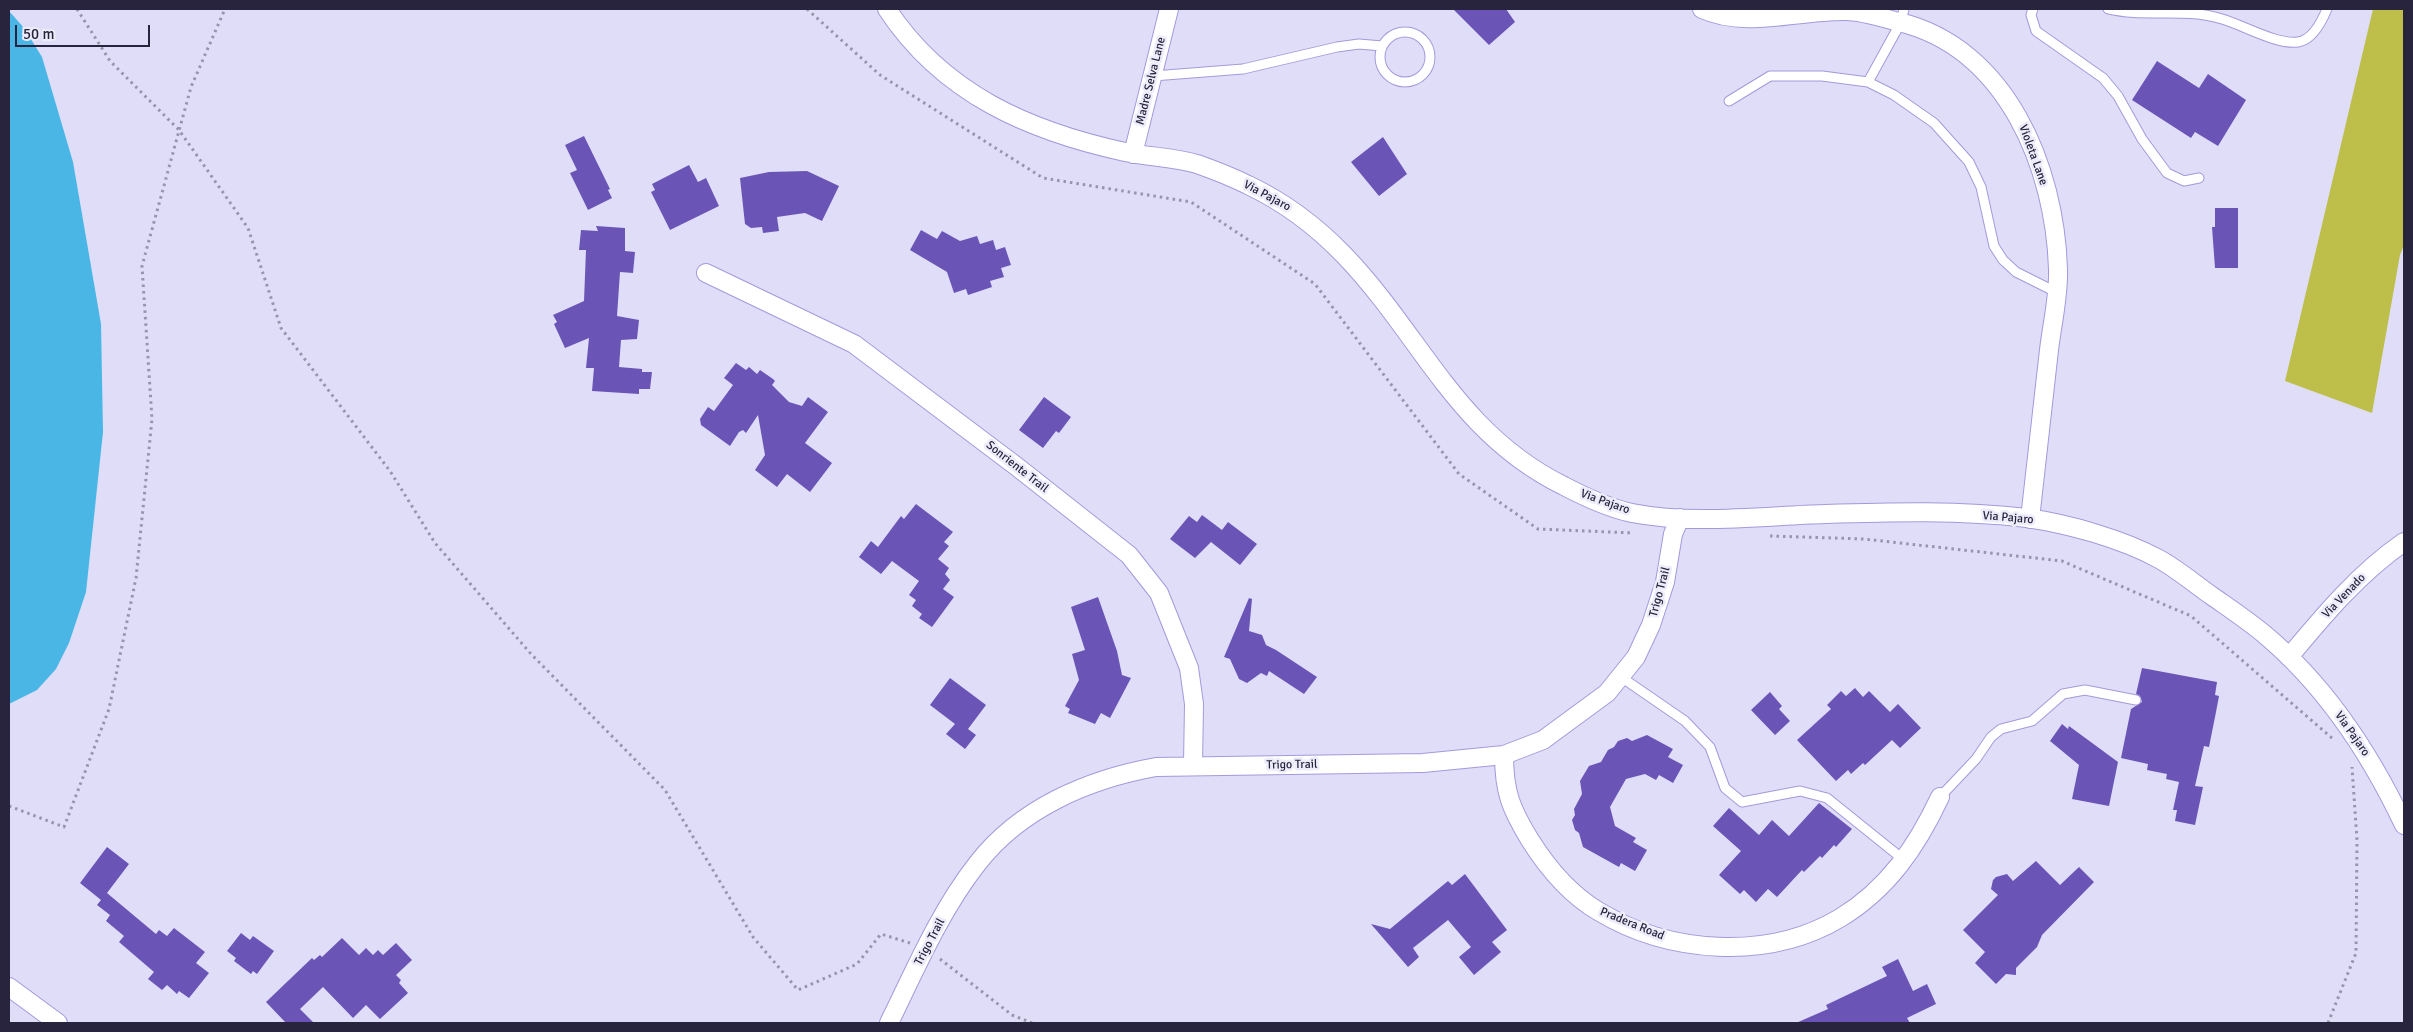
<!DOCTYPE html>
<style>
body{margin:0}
#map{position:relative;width:2413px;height:1032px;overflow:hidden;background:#e0ddf8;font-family:Signika,sans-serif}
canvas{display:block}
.frame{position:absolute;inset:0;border:10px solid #28243d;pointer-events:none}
.scale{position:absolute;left:15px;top:25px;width:135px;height:22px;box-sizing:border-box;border:2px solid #28243d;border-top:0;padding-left:6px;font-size:15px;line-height:18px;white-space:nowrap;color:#28243d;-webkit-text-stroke:4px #edecfa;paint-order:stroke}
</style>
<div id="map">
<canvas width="2413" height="1032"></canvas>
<div class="frame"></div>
<div class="scale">50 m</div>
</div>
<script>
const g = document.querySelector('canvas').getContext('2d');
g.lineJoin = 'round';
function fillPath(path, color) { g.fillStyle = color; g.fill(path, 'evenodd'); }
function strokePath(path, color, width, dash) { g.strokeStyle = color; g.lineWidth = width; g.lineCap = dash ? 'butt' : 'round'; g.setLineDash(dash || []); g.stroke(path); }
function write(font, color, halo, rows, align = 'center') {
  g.font = font + ' Signika,sans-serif'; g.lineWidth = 5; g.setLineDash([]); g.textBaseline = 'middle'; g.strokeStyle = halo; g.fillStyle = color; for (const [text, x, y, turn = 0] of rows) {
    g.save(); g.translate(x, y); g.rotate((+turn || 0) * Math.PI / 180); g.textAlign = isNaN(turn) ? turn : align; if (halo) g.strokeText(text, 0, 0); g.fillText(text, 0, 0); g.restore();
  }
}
fillPath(new Path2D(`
 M2373 9H2404V245L2400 255 2372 413 2285 381Z`), '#bdbf4a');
fillPath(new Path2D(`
 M9 11 24 28 42 57 73 162 101 324 103 432 86 592 69 643 56 669 37 690 9 704Z`), '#49b6e5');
fillPath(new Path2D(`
 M1453 9H1506L1515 22 1489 45Z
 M2157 61 2199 88 2208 74 2246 100 2218 146 2195 132 2191 138 2132 100Z
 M584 136 610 189 608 190 612 198 588 210 570 173 577 170 565 145Z
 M1383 137 1407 174 1379 196 1351 162Z
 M689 165 698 182 706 178 719 206 670 230 651 192 655 190 652 184Z
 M807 171 839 186 822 221 805 213 777 217 779 231 763 233 762 227 751 228 745 224 740 178 769 172Z
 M2215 208H2238V268H2215L2212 227H2215Z
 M596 226 625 228V251L635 252 633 273 620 272 617 316 639 320 637 339 621 340 619 367 642 369V372H652L650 389H639V394L592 391 594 368H586L589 338 565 348 554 324 557 322 553 315 584 301 586 250H579L581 230 598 231Z
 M921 230 937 239 942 231 960 241 977 236 980 244 993 240 996 250 1005 247 1011 265 1001 268 1004 277 990 281 992 287 968 295 966 289 954 293 947 272 910 250Z
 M736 363 746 370 749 367 757 374 760 370 773 379 775 381 772 385 789 402 802 406 808 397 828 412 805 443 832 463 810 492 787 474 777 487 755 470 765 455 758 415 746 433 743 430 739 432 730 446 701 425 700 419 708 407 714 411 733 385 724 378Z
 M1044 397 1071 417 1059 433 1056 431 1043 448 1019 430Z
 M916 504 953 532 944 542 949 546 938 559 949 568 945 574 950 580 943 589 954 597 932 627 919 618 922 614 912 606 916 600 909 595 919 581 892 561 881 574 859 557 871 541 878 547 901 516 904 519Z
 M1202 515 1222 530 1228 522 1257 544 1240 565 1211 542 1195 558 1170 539 1189 516 1197 522Z
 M1098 597 1117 651 1122 675 1131 678 1110 718 1101 713 1095 724 1068 713 1070 709 1065 706 1079 680 1072 654 1085 650 1071 607Z
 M1249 598 1252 599 1249 631 1262 635 1266 645 1276 650 1317 677 1304 694 1269 671 1267 676 1261 673 1247 683 1239 679 1230 659 1224 657Z
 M2142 668 2217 682 2215 695 2219 696 2216 712 2209 747 2204 746 2195 786 2203 787 2195 825 2175 821 2177 810H2173L2179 782 2166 779 2167 774 2147 770 2148 764 2121 758 2131 709 2142 702 2140 696 2136 694Z
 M950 678 986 705 968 729 976 735 965 749 946 734 955 724 930 705Z
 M1855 688 1863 697 1869 691 1890 712 1898 704 1921 728 1900 748 1892 740 1865 765 1863 763 1851 774 1848 770 1836 781 1797 740 1831 709 1827 705 1841 691 1846 696Z
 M1770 692 1782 706 1779 709 1790 721 1775 735 1751 710Z
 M2062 724 2068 729 2069 726 2118 762 2109 806 2072 799 2079 765 2050 741Z
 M1647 735 1673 749 1668 757 1683 765 1673 783 1659 775 1656 780 1645 774 1626 779 1610 807 1615 826 1636 838 1633 842 1647 850 1635 871 1621 863 1619 867 1583 847 1579 833 1575 830 1572 820 1575 815 1574 809 1582 794 1580 781 1589 766 1601 762 1608 750 1614 747 1618 741 1627 738 1632 741Z
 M1819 803 1852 829 1836 847 1834 845 1822 858 1820 856 1804 872 1802 870 1777 897 1768 889 1756 902 1744 890 1740 894 1719 875 1741 851 1713 826 1729 808 1759 835 1772 820 1789 836Z
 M107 847 129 864 107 893 156 934 159 930 167 936 174 928 205 952 196 963 209 973 189 998 179 991 177 994 167 985 162 990 148 979 154 972 119 942 124 936 106 921 110 915 97 905 101 900 80 883Z
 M2036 861 2060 885 2079 867 2094 882 2042 935 2037 947 2016 968V975L2006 974 1996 984 1975 963 1985 952 1963 930 1998 895 1991 889 1993 880 1996 877 2007 874 2013 881Z
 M1465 874 1507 930 1492 942 1501 952 1474 975 1459 957 1471 947 1448 920 1413 948 1419 957 1408 967 1371 924 1390 929 1448 881 1452 885Z
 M241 933 250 940 253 936 274 951 257 974 253 971 251 974 234 961 236 958 227 951Z
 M342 938 359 955 366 948 373 955 378 950 383 955 396 943 412 960 396 975 401 980 399 983 408 993 380 1019 366 1005 353 1018 323 987 300 1009 314 1023H286L266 1002 312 958 314 960 320 955 322 957Z
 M1898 959 1913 991 1927 984 1936 1004 1907 1018 1910 1023H1796L1828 1009 1826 1005 1887 976 1882 967Z`), '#6a55b7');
const lane = new Path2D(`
 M2033 9 2031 15 2036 31 2103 78 2118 96 2142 139 2167 173 2184 181 2199 178
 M2108 9C2145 18 2185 7 2222 19 2243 25 2277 45 2298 42 2313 40 2322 21 2327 9
 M1380 57a25 25 0 1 1 50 0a25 25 0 1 1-50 0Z
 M1153 76 1243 69 1337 47 1359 44 1382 46
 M1868 82 1901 22 1904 9
 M1729 101 1770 76H1822L1868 82 1894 95 1934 123 1969 162 1981 187 1994 246 2003 260 2016 272 2056 292
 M1621 677 1685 721 1710 747 1725 788 1742 802 1800 791 1827 798 1904 860
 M1940 797 1976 759 1991 737 2001 729 2032 721 2063 694 2085 690 2136 700`);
const street = new Path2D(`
 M887 9C943 94 1029 131 1125 152 1148 157 1174 157 1197 164 1214 170 1232 177 1248 185 1284 202 1316 226 1344 255 1422 336 1456 433 1564 486 1585 497 1608 508 1632 513 1693 525 1763 516 1825 514 1892 512 1960 510 2027 518 2069 524 2122 539 2159 559 2177 569 2195 584 2212 596 2229 608 2247 620 2264 634 2325 685 2370 753 2404 825
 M1702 9C1746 29 1799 10 1846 11 1863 11 1883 18 1899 22 2007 48 2055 168 2058 269 2059 296 2052 324 2049 350 2043 406 2036 462 2030 519
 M1133 154 1169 9
 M706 273 854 344 1016 466 1129 555 1159 593 1189 668 1194 704 1193 765
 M2289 657C2324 615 2359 573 2404 542
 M1504 755C1504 792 1511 809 1530 840 1547 867 1571 895 1598 911 1669 954 1768 961 1840 918 1888 889 1917 846 1940 797
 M9 987 58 1023
 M889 1023C915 970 940 911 977 864 1020 808 1089 779 1156 767L1423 763 1504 755 1543 740 1607 693 1636 657 1651 625 1665 582 1673 534 1680 518`);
strokePath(lane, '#a39ada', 11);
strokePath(street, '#a39ada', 20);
strokePath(new Path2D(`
 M77 9 110 61 179 130 248 228 281 328 390 471 435 543 531 654 665 790 753 937 798 990 857 964 881 934 910 943
 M807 9 880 75 1043 178 1191 202 1315 284 1459 474 1538 529 1634 533
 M1770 536 1864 539 2062 561 2191 616 2333 739
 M9 806 64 827 109 709 136 578 152 419 142 266 191 87 225 9
 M940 959 1012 1015 1032 1023
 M2328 1023 2356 953 2357 840 2352 767`), '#9794ae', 3, [2.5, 4]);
strokePath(lane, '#fff', 9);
strokePath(street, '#fff', 18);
write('12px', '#28243d', '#edecfa', [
 ["Madre Selva Lane",1151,81,-76],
 ["Violeta Lane",2033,155,70],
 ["Via Pajaro",1267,196,28],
 ["Sonriente Trail",1017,467,38],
 ["Via Pajaro",1605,502,20],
 ["Via Pajaro",2008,518,5],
 ["Trigo Trail",1660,592,-75],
 ["Via Venado",2344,596,-46],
 ["Via Pajaro",2352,734,55],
 ["Trigo Trail",1292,765,-1],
 ["Pradera Road",1632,924,22],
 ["Trigo Trail",930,942,-62]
]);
</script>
